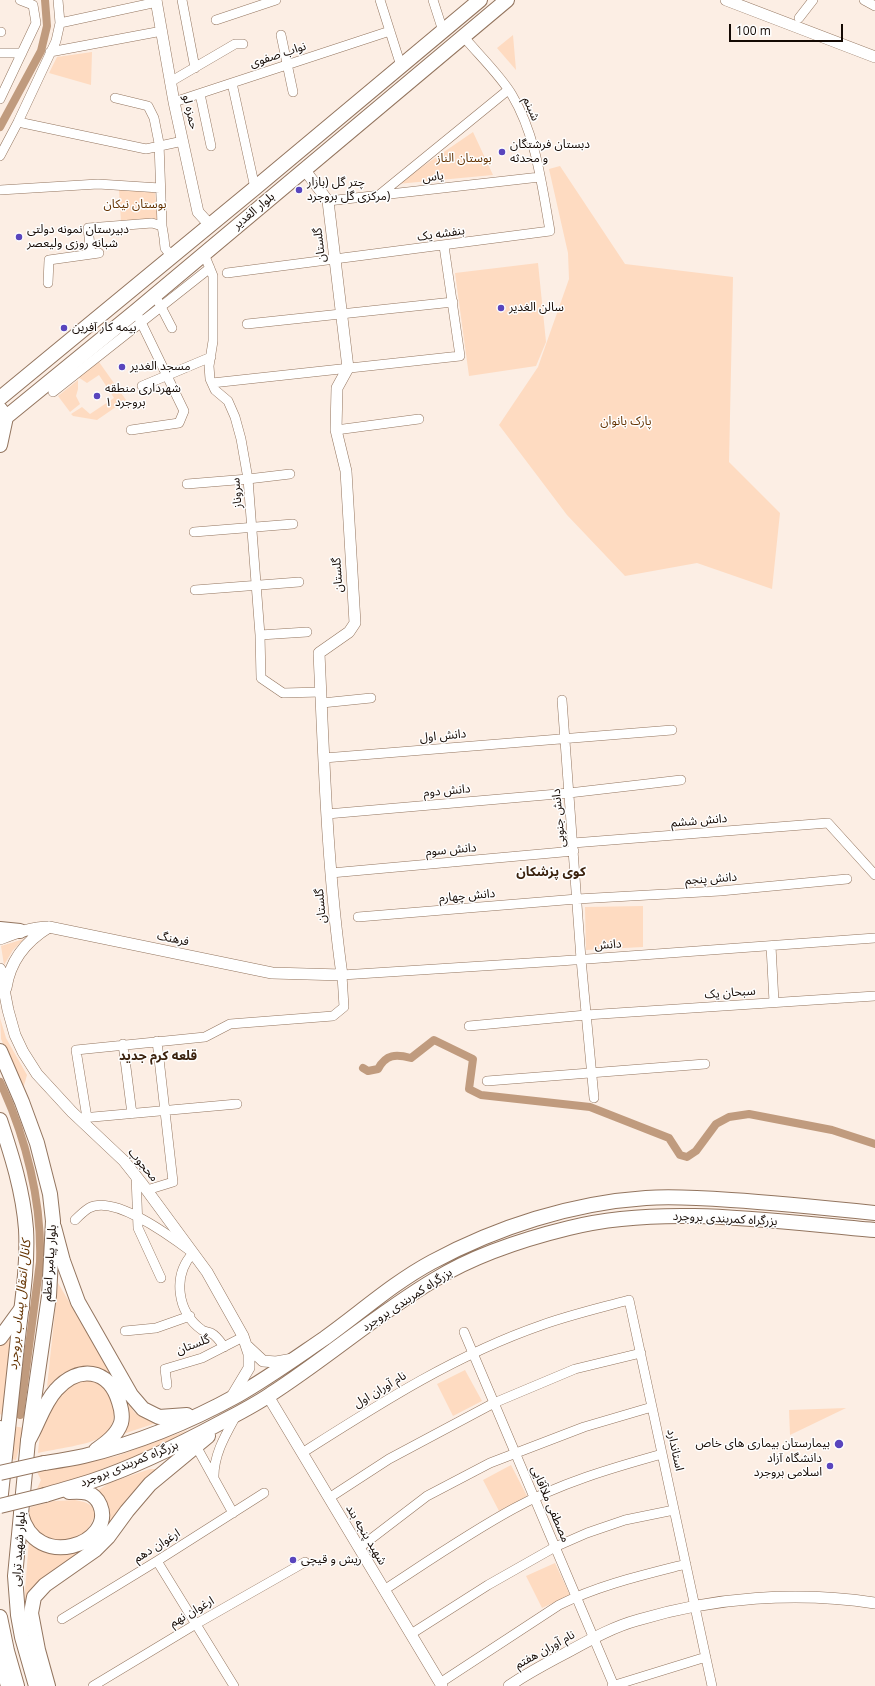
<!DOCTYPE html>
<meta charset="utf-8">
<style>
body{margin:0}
#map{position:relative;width:875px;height:1686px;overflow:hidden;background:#fceee4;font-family:"Open Sans",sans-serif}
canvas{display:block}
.scale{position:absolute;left:729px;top:24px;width:114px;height:18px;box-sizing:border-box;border:2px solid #140903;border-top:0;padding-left:5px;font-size:12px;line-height:14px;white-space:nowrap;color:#140903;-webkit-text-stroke:3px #fefefe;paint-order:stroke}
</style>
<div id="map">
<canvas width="875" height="1686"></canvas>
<div class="scale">100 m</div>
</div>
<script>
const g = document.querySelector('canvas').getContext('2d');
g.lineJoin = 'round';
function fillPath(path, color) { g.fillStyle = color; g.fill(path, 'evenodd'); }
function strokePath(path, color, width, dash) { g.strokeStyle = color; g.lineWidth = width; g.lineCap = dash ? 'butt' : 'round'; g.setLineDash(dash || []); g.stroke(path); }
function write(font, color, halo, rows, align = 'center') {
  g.font = font + ' "Open Sans","Noto Sans Arabic",sans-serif'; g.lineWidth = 3; g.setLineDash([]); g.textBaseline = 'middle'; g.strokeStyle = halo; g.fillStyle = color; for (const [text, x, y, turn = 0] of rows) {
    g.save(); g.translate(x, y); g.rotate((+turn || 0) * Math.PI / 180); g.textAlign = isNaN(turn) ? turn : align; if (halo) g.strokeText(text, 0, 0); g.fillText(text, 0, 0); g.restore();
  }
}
fillPath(new Path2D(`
 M513 35 516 70 497 48Z
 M92 52 91 85 49 73 57 57Z
 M473 132 493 175 397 184Z
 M560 166 625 264 733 277 729 462 780 513 772 589 697 563 625 576 567 515 499 425 538 367 569 279 568 253 549 169Z
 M119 190H144L155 193 158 219 121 221Z
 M538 263 546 342 536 366 469 376 455 273Z
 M99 362 126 400 97 420 73 416 71 414 82 407 90 414 114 398 99 375 87 383 78 377Z
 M78 380V389L76 396 80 404 70 412 58 396Z
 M643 906V947L586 950 585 907Z
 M24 939 13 950 4 965 1 946Z
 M0 1018 6 1038 27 1075 23 1089 1 1039Z
 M58 1283 134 1412 141 1417 156 1423 123 1434 127 1411 85 1367 63 1373 47 1387Z
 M12 1329 3 1416 0 1414V1344Z
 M465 1370 482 1401 453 1416 437 1384Z
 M78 1379C83 1380 89 1378 94 1380 115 1388 122 1422 103 1436 91 1445 54 1449 38 1453 41 1417 50 1402 78 1379Z
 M846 1408 790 1435 789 1410Z
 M13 1426 24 1428 16 1460 11 1459Z
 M188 1430 159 1447 51 1489 36 1491 41 1480 37 1472 117 1456Z
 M511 1465 527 1496 499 1511 483 1480Z
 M150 1469H158L128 1497 96 1541 28 1595 24 1604 29 1539 74 1550 107 1507 103 1495 97 1491 109 1483Z
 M75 1500C85 1502 92 1503 95 1513 92 1526 82 1540 67 1541 60 1542 53 1540 47 1540L28 1522V1512L31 1507 54 1501Z
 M555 1563 570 1595 542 1608 526 1576Z`), '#fedbc1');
strokePath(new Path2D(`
 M0 127 41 51 47 26 45 0
 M363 1068 368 1071 378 1069C386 1054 396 1054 411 1058L434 1040 473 1059 469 1089 481 1095 590 1107 669 1138 680 1155 687 1157 696 1151 716 1124 729 1117 749 1114 832 1130 875 1144
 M0 1082C26 1137 42 1202 40 1262L20 1415`), '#c09b7e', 8);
const minor = new Path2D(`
 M182 0 195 68
 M380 0 401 66
 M433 0 443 31
 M864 0 875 6
 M799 18 813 0
 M216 20 276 0
 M60 23 157 2
 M0 32H1
 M281 35 293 92
 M50 52 162 31
 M0 53H22
 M170 82 235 44H243
 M232 83 255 188
 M200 94 211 146
 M115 98 148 106 154 118 159 143 162 226 164 238 165 248 172 257
 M0 99 36 23 33 5 20 0
 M174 102 390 31
 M18 122 146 149 183 141
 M0 156 18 122 56 41 60 23 58 0
 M0 190 98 184 160 188
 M378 196 508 90
 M328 201 540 177
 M91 254 88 228 152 223 162 226
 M204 254 213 276V341L209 366 210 379 215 390 228 401 235 417 241 439 248 479 260 635 261 678 283 693 321 692
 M227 273 550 231C542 186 536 135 512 95 501 76 478 54 463 36
 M48 283 49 260 99 253
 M158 301 172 328
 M247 324 453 302
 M212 383 460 356 444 246
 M142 386 211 357
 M53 392 210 268
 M131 430 179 423 184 411 139 318
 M336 430 419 419
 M187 484 248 479 290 474
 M194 532 293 524
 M195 590 299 582
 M260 635 307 632
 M562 700 581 959 594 1098
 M322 703 371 698
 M324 758 672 730
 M327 814 569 793 681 780
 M573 843 828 823 875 875
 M331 873 574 851
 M358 917 577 899 720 891 847 879
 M771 946 774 1002
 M469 1026 586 1015 875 996
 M123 1044 132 1114
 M487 1081 705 1064
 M82 1118 237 1104
 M87 1118 76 1050 205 1037 230 1024 333 1016 344 1007 342 975 560 961 875 938
 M136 1175 138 1228 161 1278
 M147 1190 173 1182 157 1041
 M75 1220C79 1216 84 1211 89 1208 115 1194 173 1238 193 1253 172 1276 177 1312 202 1330 205 1332 208 1332 211 1333 217 1336 220 1341 224 1347
 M125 1331 156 1328 190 1316
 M464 1332 614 1686
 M167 1385 165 1369 202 1358 243 1337
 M196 1446 233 1513
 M302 1453C379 1404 455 1355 542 1325 570 1315 600 1308 629 1300L712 1686
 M214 1479C213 1455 226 1434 237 1414
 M329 1498 389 1459 494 1403 575 1369 641 1353
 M359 1548 427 1496 490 1463 584 1427 652 1407
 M157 1561 234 1686
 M384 1590C427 1562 469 1533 513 1509 560 1483 612 1468 662 1454
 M62 1619 157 1561 264 1493
 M411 1634 488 1585 555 1547 587 1533 625 1520 674 1510
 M440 1683 559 1605C599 1585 643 1575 686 1564
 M93 1686 196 1624 305 1562
 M612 1686 706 1657`);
const tertiary = new Path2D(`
 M156 0 174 102 198 212 210 225
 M726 0 875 57
 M0 939C16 933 32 927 49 927L272 973 342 975C327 868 324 760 319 653L349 632 355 623 346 471 336 430 337 388 348 368 328 201 304 169
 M0 969 8 1010 15 1035 23 1052 37 1074 72 1112 124 1161 143 1185 207 1272 243 1336 249 1354V1368L231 1398
 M6 988C10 961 26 941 49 927
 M248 1347 263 1361 276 1362 293 1359
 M268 1396 442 1686
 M509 1686C526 1674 545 1664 564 1654 588 1641 612 1627 638 1620 714 1597 797 1591 875 1603`);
const primary = new Path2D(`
 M0 398 255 188 480 0
 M0 409 6 417 0 445
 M0 422 136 311 507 0
 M0 929 20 931
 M0 1051 22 1102 37 1143 50 1194 53 1221 49 1296 28 1441 15 1576 18 1615 22 1637 36 1686
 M0 1120C12 1156 23 1191 26 1229 28 1265 22 1302 18 1337 12 1393 6 1448 0 1503
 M0 1617 7 1651 17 1686`);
const trunk = new Path2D(`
 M54 1227 63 1261 78 1302 131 1395 143 1409 159 1417 187 1415
 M0 1338 22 1308
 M0 1428 6 1447
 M28 1441C38 1425 43 1404 56 1390 78 1365 109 1368 119 1402 121 1408 123 1416 121 1423 117 1435 106 1443 96 1450
 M44 1463C57 1461 71 1459 84 1456 137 1443 191 1421 238 1395 268 1378 297 1357 325 1338 360 1313 393 1283 432 1262 497 1227 572 1203 646 1198 674 1196 703 1198 731 1200 779 1203 827 1208 875 1213
 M45 1495C61 1490 77 1486 92 1481 137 1466 179 1445 220 1423 237 1414 255 1405 271 1394 327 1358 377 1314 434 1280 473 1256 524 1239 569 1228 664 1204 778 1222 875 1230
 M21 1514C36 1573 116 1543 100 1505 94 1491 82 1491 69 1492
 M0 1656 8 1686
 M48 1686 38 1650 31 1613 34 1597 45 1585 95 1550 108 1537 127 1511 150 1484 208 1436`);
strokePath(minor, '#93755f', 10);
strokePath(tertiary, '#93755f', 12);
strokePath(primary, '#93755f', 16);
strokePath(trunk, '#93755f', 16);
strokePath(minor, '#fff', 9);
strokePath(tertiary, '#fff', 11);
strokePath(primary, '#fff', 14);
strokePath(trunk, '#fff', 14);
const trunkBridge = new Path2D(`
 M0 1473 44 1463
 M0 1506 45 1495`);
strokePath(trunkBridge, '#93755f', 16, []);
strokePath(trunkBridge, '#fff', 14);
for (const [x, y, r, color] of [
 [502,152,4,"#5945bd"],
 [299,190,4,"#5945bd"],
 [19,237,4,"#5945bd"],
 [501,308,4,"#5945bd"],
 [64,328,4,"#5945bd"],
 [122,367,4,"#5945bd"],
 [97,396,4,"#5945bd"],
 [839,1444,5,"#5945bd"],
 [830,1466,4,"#5945bd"],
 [293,1560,4,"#5945bd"]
]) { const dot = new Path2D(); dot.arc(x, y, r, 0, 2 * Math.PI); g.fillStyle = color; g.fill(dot); strokePath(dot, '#fefefe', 1.5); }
write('12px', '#140903', '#fefefe', [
 ["نواب صفوی",278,55,-18],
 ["شبنم",531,109,67],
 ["حمزه لو",190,112,77],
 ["یاس",433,177,-7],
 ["بلوار الغدیر",254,211,-40],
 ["بنفشه یک",441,234,-8],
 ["گلستان",320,245,-97],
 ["سروناز",237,493,-95],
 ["گلستان",338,575,-94],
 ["دانش اول",443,736,-5],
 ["دانش دوم",447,791,-5],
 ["دانش جنوبی",559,818,-95],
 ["دانش ششم",699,821,-5],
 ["دانش سوم",451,850,-5],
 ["دانش پنجم",711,879,-4],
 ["دانش چهارم",467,896,-5],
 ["گلستان",321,906,-95],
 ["فرهنگ",173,939,12],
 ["دانش",608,945,-4],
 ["سبحان یک",730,993,-4],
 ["محجوب",143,1165,50],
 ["بزرگراه کمربندی بروجرد",725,1219,3],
 ["بلوار پیامبر اعظم",50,1263,-86],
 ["بزرگراه کمربندی بروجرد",407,1300,-33],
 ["گلستان",193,1345,-21],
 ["نام آوران اول",380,1390,-31],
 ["استاندارد",675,1450,78],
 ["بزرگراه کمربندی بروجرد",129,1464,-22],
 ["مصطفی ملاآقایی",550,1504,67],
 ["شهید پنجه بند",366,1535,59],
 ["ارغوان دهم",157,1546,-32],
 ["بلوار شهید ترابی",19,1549,-86],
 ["ارغوان نهم",192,1612,-30],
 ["نام آوران هفتم",545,1650,-29]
]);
write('12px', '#140903', '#fefefe', [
 ["دبستان فرشتگان",510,145],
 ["و محدثه",510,159],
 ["چتر گل (بازار",307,183],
 ["مرکزی گل بروجرد)",307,197],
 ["دبیرستان نمونه دولتی",27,230],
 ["شبانه روزی ولیعصر",27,244],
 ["سالن الغدیر",509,308],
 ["بیمه کار آفرین",72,328],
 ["مسجد الغدیر",130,367],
 ["شهرداری منطقه",105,389],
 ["۱ بروجرد",105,403],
 ["بیمارستان بیماری های خاص",830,1444,"right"],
 ["دانشگاه آزاد",822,1459,"right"],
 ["اسلامی بروجرد",822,1473,"right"],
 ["ریش و قیچی",301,1560]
], 'left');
write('12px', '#633200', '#fefefe', [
 ["بوستان الناز",464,159],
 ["بوستان نیکان",135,205],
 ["پارک بانوان",626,422]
]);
write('bold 13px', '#3b220e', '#fefefe', [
 ["کوی پزشکان",551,872],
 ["قلعه کرم جدید",158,1056]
]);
write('italic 13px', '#643300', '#fefefe', [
 ["کانال انتقال پساب بروجرد",20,1305,-84]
]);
</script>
